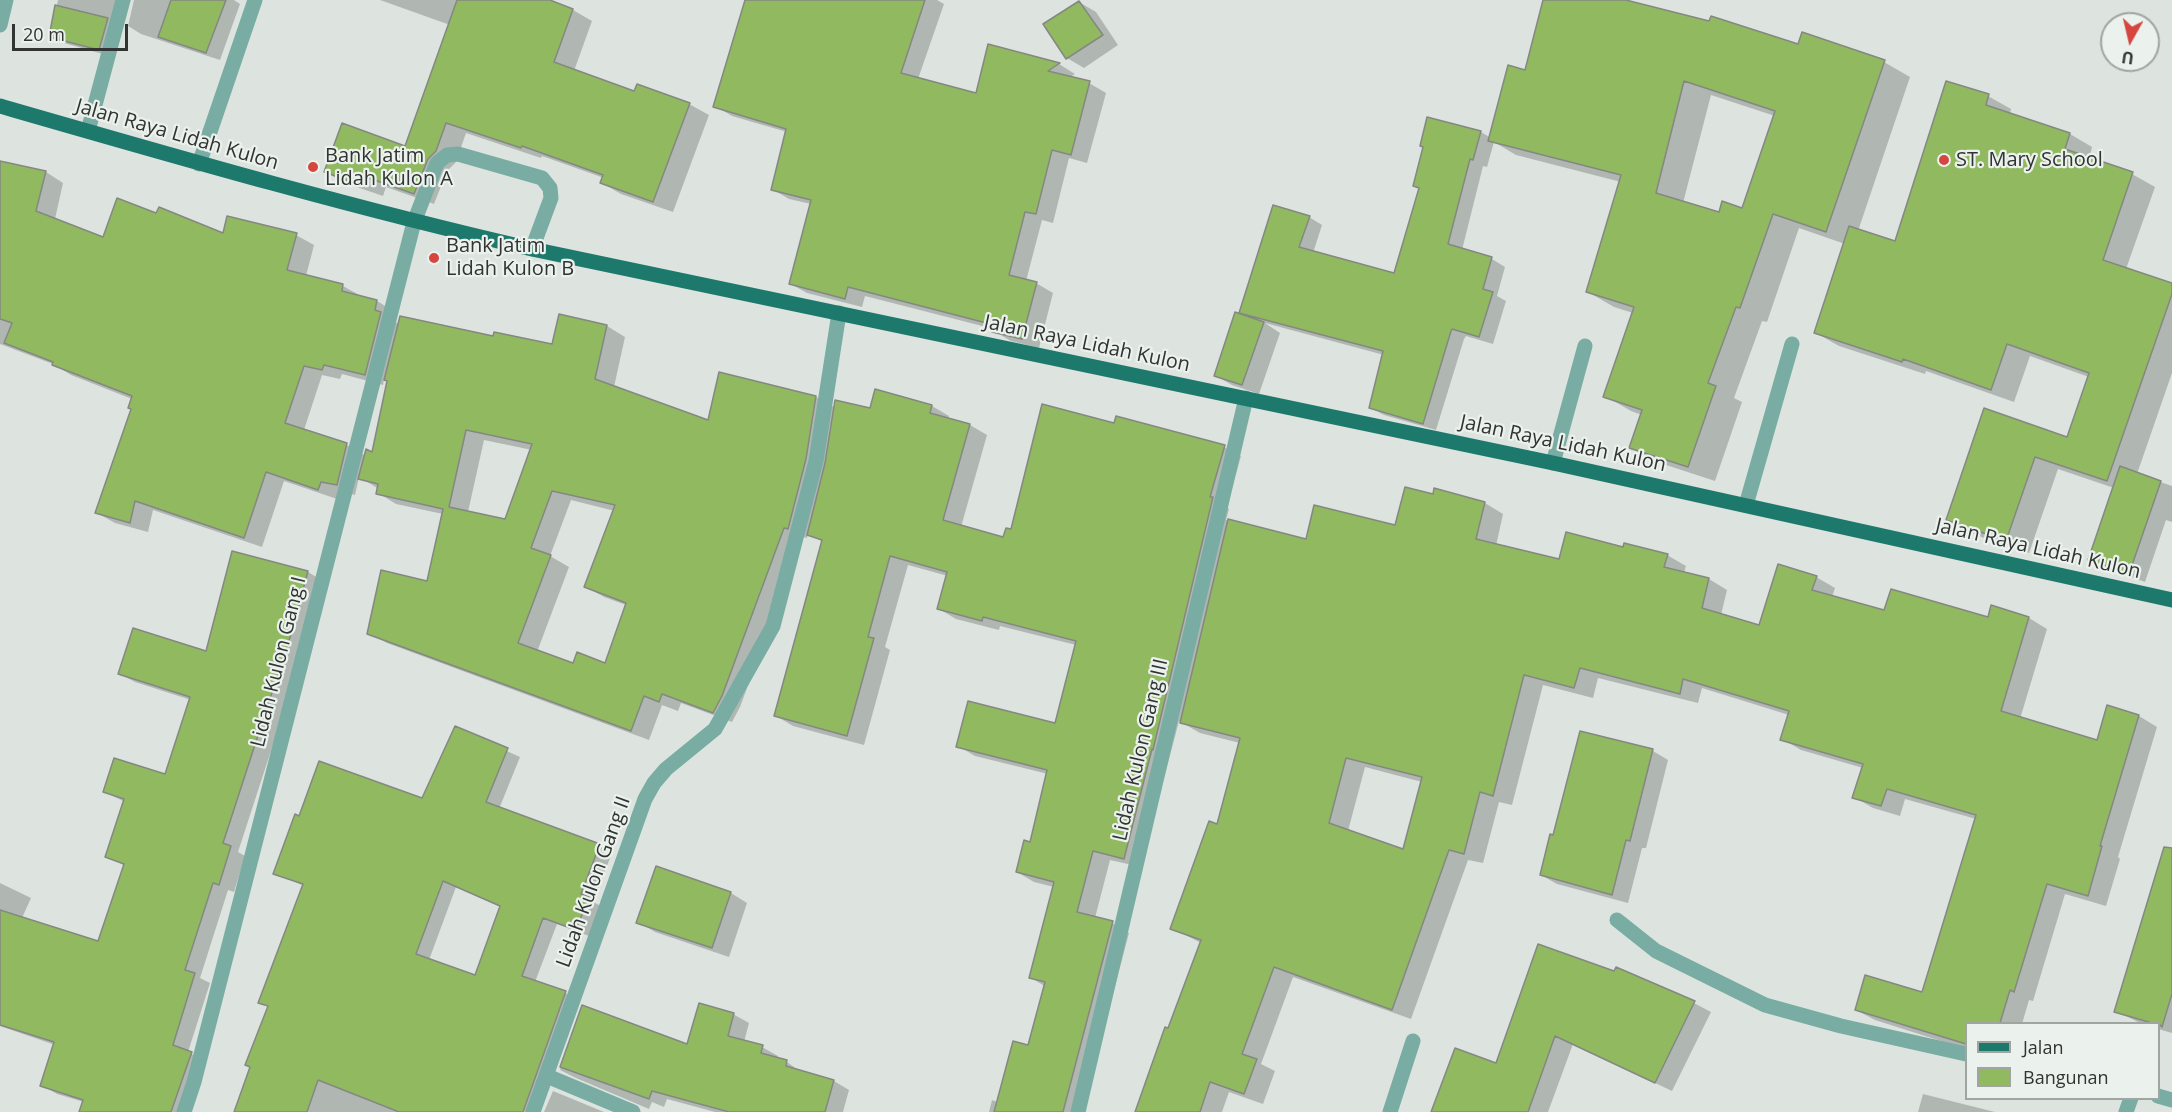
<!DOCTYPE html>
<style>
body{margin:0}
#map{position:relative;width:2172px;height:1112px;overflow:hidden;background:#dde4df;font-family:"Open Sans",sans-serif}
canvas{display:block}
.legend{position:absolute;left:1965px;top:1022px;width:195px;height:78px;box-sizing:border-box;background:#ebf1ec;border:2px solid #a1a5a2;margin:0;padding:8px 10px;list-style:none;font-size:18px;color:#313432}
.legend li{display:flex;align-items:center;gap:12px;height:30px}
.legend b{width:30px;border:2px solid #a1a5a2}
.north{position:absolute;left:2100px;top:12px;width:60px;height:60px;box-sizing:border-box;background:#ebf1ec;border:2px solid #a1a5a2;border-radius:50%;rotate:188deg;font-size:16px;font-weight:700;line-height:24px;text-align:center;color:#313432}
.north::after{content:'';display:block;margin:auto;width:21px;height:27px;background:#d54640;clip-path:polygon(50% 0,100% 100%,50% 72%,0 100%)}
.scale{position:absolute;left:12px;top:24px;width:116px;height:27px;box-sizing:border-box;border:3px solid #313432;border-top:0;padding-left:8px;font-size:18px;line-height:21px;white-space:nowrap;color:#313432;-webkit-text-stroke:4px #ebf1ec;paint-order:stroke}
</style>
<div id="map">
<canvas width="2172" height="1112"></canvas>
<ul class="legend">
<li><b style="height:8px;background:#1d796c"></b>Jalan</li>
<li><b style="height:16px;background:#90b960"></b>Bangunan</li>
</ul>
<div class="north">U</div>
<div class="scale">20 m</div>
</div>
<script>
const g = document.querySelector('canvas').getContext('2d');
g.lineJoin = 'round';
function fillPath(path, color) { g.fillStyle = color; g.fill(path, 'evenodd'); }
function strokePath(path, color, width, dash) { g.strokeStyle = color; g.lineWidth = width; g.lineCap = dash ? 'butt' : 'round'; g.setLineDash(dash || []); g.stroke(path); }
function write(font, color, halo, rows, align = 'center') {
  g.font = font + ' "Open Sans",sans-serif'; g.lineWidth = 4.5; g.setLineDash([]); g.textBaseline = 'middle'; g.strokeStyle = halo; g.fillStyle = color; for (const [text, x, y, turn = 0] of rows) {
    g.save(); g.translate(x, y); g.rotate((+turn || 0) * Math.PI / 180); g.textAlign = isNaN(turn) ? turn : align; if (halo) g.strokeText(text, 0, 0); g.fillText(text, 0, 0); g.restore();
  }
}
fillPath(new Path2D(`
 M58 0H131L127 4 113 57 64 43 50 36Z
 M134 0H234L240 4 220 60 141 34 128 26Z
 M380 0H546L573 10 592 21 574 71 635 93 689 104 709 115 673 212 621 194 602 183 604 178 542 156 541 158 466 133 456 162 447 171 434 204 386 187 383 196 345 183 326 172 405 147 450 25Z
 M747 0H937L944 4 918 79 977 94 989 46 1059 64 1075 74 1069 78 1089 83 1106 93 1087 163 1069 158 1053 223 1042 220 1026 281 1036 283 1053 293 1039 348 1011 341 994 331V329L865 296 862 307 807 293 791 284 811 204 789 199 772 189 787 132 732 116 715 106Z
 M1544 0H1619L1799 46 1884 62 1910 77 1858 231 1896 243 1988 96 2011 109 2010 114 2070 134 2092 147 2089 159 2132 174 2155 187 2126 269 2172 284V373L2137 474 2172 486V522L2166 520 2145 582 2106 568 2090 559 2114 488 2058 469 2029 553 1970 533 1948 520 1985 410 2068 438 2089 377 2030 356 2014 402 1926 371 1925 374 1839 346 1816 333 1845 244 1799 228 1767 322 1762 321 1734 398 1742 402 1715 481 1657 462 1631 447 1642 415 1631 411 1605 396 1633 313 1614 307 1588 292 1621 182 1516 155 1494 142 1487 167 1483 166 1462 250 1492 259 1505 267 1497 296 1506 301 1493 344 1466 336 1464 339 1436 430 1384 415 1371 408 1384 355 1265 323 1280 333 1259 394 1232 385 1216 376 1247 316 1241 312 1309 217 1322 225 1313 253 1395 275 1420 189 1415 186 1425 147 1429 119 1481 132 1491 138 1526 72ZM1711 95 1775 116 1743 209 1720 214 1683 203Z
 M1079 2 1096 12 1118 45 1084 68 1067 58Z
 M0 168 46 172 63 183 55 219 104 239 157 215 224 235H296L314 245 306 276 343 286 361 296 377 301 395 312 392 320 399 324 553 346 560 316 607 326 625 337 614 387 709 422 816 397 836 408 871 410 876 391 932 406 949 416 948 419 970 425 987 435 961 527 1005 539 1115 425 1224 447 1241 456 1227 507 1229 509 1226 520 1307 540 1397 527 1434 496 1435 490 1485 503 1503 514 1496 546 1560 561 1624 548 1667 555 1686 566 1684 573 1709 579 1727 590 1721 615 1760 627 1816 577 1835 588 1832 597 1885 612 1989 619 1992 607 2029 618 2047 629 2020 719 2098 742 2108 707 2139 716 2157 727 2118 857 2120 859 2106 906 2065 894 2033 1001 2029 1000 2022 1024H1966V1049L1875 1020 1856 1010 1923 994 1976 819 1905 799 1900 816 1873 808 1854 797 1863 768 1801 750 1782 739 1789 715 1702 688 1698 703 1598 678 1593 698 1543 685 1512 805 1499 802 1483 863 1468 860 1411 1019 1293 977 1261 1064 1275 1071 1263 1104 1229 1092 1222 1112H1137L1201 943 1172 928 1218 826 1240 743 1200 733 1179 721 1141 867 1110 860 1095 918 1112 923 1129 933 1082 1112H989L992 1100 998 1102 1029 1047 1046 987 1030 977 1054 887 1034 882 1017 872 1031 843 1048 774 975 756 958 746 1056 725 1076 645 1000 626 999 630 956 619 939 609 948 576 908 565 885 647 890 650 864 745 793 726 776 716 823 542 808 534 807 538 803 537 740 707 732 722 681 703 678 711 662 705 649 740 387 643 369 633 428 583 443 514 396 504 378 493 379 489 359 477 355 495 339 491 337 499 284 481 262 547 153 510 148 532 115 523 97 513 132 408V399L71 375 53 364 0 344ZM342 374 383 385 384 379 389 381 373 453 366 456 347 445 304 430 322 375 340 379ZM484 440 532 450 506 521 468 512ZM571 500 615 511 586 587 604 597 626 605 605 664 574 665 537 652 569 567 550 556ZM1365 767 1422 782 1404 851 1348 831Z
 M233 552 308 572 323 581 309 634 238 852 245 856 234 892 228 890 200 978 210 983 188 1052 206 1062 188 1112H81L84 1102 57 1094 42 1085 55 1045 0 1026V883L31 898 22 918 99 943 125 866 107 856 125 802 105 792 166 776 191 700 135 682 120 674 207 653Z
 M456 728 520 757 499 809 599 846 612 853 593 902 601 906 589 936 557 924 535 982 565 993 578 1000 539 1112H235L252 1067 269 1007 260 1002 304 886 275 873 300 818 423 800ZM456 887 501 907 476 977 429 960Z
 M1653 751 1668 760 1646 848H1642L1628 903 1557 884 1541 875 1554 837Z
 M2172 863V1033L2158 1029V1024H2142L2116 1011Z
 M731 893 747 903 729 957 655 932 638 922Z
 M1539 946 1694 1003 1711 1012 1672 1091 1573 1044 1548 1112H1433L1497 1064Z
 M582 1007 688 1046 733 1014 749 1023 744 1042 762 1047 778 1056 777 1059 787 1062 801 1072 834 1081 849 1090 843 1112H715L667 1099 664 1107 652 1102 649 1109 576 1078 560 1070Z
 M553 1091 604 1112H544Z
 M1923 1094 1995 1112H1918Z`), '#0003');
const building = new Path2D(`
 M171 0H226L206 53 158 37Z
 M457 0H550L573 9 554 62 634 91 637 84 690 103 653 202 600 183 603 175 522 146 521 148 446 123 436 151 428 159 414 194 366 177 363 186 324 172 342 123 405 146Z
 M745 0H925L901 73 976 93 988 44 1060 63 1048 71 1090 81 1071 155 1052 150 1036 214 1025 212 1009 275 1037 282 1022 339 992 332 994 325 848 287 845 299 789 284 811 200 771 190 786 129 713 107Z
 M1543 0H1626L1709 21 1711 16 1798 44 1802 32 1885 60 1826 232 1773 214 1740 308 1736 307 1708 383 1716 386 1688 467 1629 448 1642 410 1603 397 1634 307 1586 292 1621 175 1488 141 1508 65 1525 70ZM1684 81 1775 111 1742 208 1722 201 1719 212 1656 193Z
 M1079 1 1103 35 1066 59 1043 24Z
 M55 5 108 18 99 50 49 37Z
 M1946 81 1989 94 1986 105 2070 133 2065 149 2133 172 2103 260 2172 283V294L2107 481 2035 457 2006 541 1946 520 1984 408 2067 437 2089 373 2007 344 1991 390 1903 359 1902 362 1814 333 1849 226 1895 241Z
 M1427 117 1481 131 1473 160 1470 159 1448 244 1492 257 1483 289 1493 292 1479 337 1452 329 1451 331 1423 424 1369 408 1383 351 1239 313 1273 205 1310 216 1299 247 1394 273 1419 188 1413 186 1423 147 1420 146Z
 M0 161 46 171 36 211 103 237 117 198 156 213 159 207 223 233 227 216 297 233 287 270 343 284 342 291 377 300 375 310 381 312 365 375 324 365 322 370 304 366 285 423 347 443 337 485 321 482 318 490 266 472 244 538 135 501 130 523 95 513 131 409 128 408 132 396 52 365 53 362 4 343 12 323 0 319Z
 M1235 312 1264 322 1242 385 1214 376Z
 M559 314 607 325 595 379 708 420 719 372 816 396 806 459 788 529 784 528 722 696 713 713 662 694 659 702 644 696 631 731 367 634 381 570 427 581 443 509 376 494 378 484 358 479 366 449 372 452 387 381 384 380 400 316 493 336 494 332 552 344ZM466 430 532 444 505 519 449 507ZM552 491 615 505 584 587 626 603 605 663 577 652 573 663 518 643 551 555 531 548Z
 M875 389 932 405 930 413 970 424 943 520 1003 537 1006 528 1011 529 1042 404 1114 423 1116 416 1225 445 1210 497H1213L1153 750 1152 749 1124 859 1093 851 1077 912 1113 921 1063 1112H994L1013 1041 1028 1045 1045 982 1029 978 1054 882 1016 872 1024 840 1030 842 1047 770 956 747 968 701 1055 723 1076 641 983 617 982 621 937 609 947 572 890 556 868 637 874 638 847 736 774 716 822 540 807 535 825 463 835 400 870 408Z
 M2120 466 2161 481 2129 574 2088 560Z
 M1405 487 1433 494 1434 488 1485 502 1476 539 1559 559 1566 532 1623 547 1624 543 1668 554 1664 567 1709 578 1702 608 1759 625 1778 564 1817 576 1812 590 1884 610 1891 589 1988 617 1991 605 2029 617 2001 711 2097 740 2107 705 2139 715 2100 846H2102L2088 896 2047 884 2014 992 2010 990 2000 1023H1966V1044L1855 1010 1865 975 1922 992 1976 815 1887 789 1881 806 1852 798 1863 764 1780 740 1789 711 1683 679 1680 694 1580 668 1574 688 1524 675 1493 796 1480 792 1464 854 1449 850 1392 1010 1274 967 1242 1054 1257 1059 1244 1094 1210 1082 1200 1112H1135L1165 1027 1168 1028 1201 940 1170 929 1209 821 1217 824 1240 738 1180 723 1228 519 1306 539 1314 505 1395 525ZM1346 758 1422 777 1403 849 1329 823Z
 M232 551 308 571 294 625 223 843 231 846 219 885 213 883 185 970 195 973 173 1045 192 1052 189 1060 171 1112H79L83 1100 40 1086 54 1042 0 1025V910L98 941 124 864 105 857 124 799 103 792 114 758 165 774 190 697 118 674 133 628 206 651Z
 M455 726 508 748 486 802 600 844 581 894 589 897 576 930 543 918 522 976 566 991 523 1112H399L318 1080 307 1112H234L250 1067 245 1065 268 1006 258 1003 303 884 273 874 295 814 299 816 319 761 422 798ZM443 881 500 906 475 975 416 954Z
 M1580 731 1653 749 1630 841 1626 840 1612 895 1540 875 1550 834 1553 835Z
 M2164 847 2172 848V994L2162 1027 2158 1023H2152L2114 1012Z
 M656 866 731 892 712 948 636 923Z
 M1538 944 1614 971 1616 967 1695 1001 1655 1083 1555 1036 1528 1112H1431L1455 1048 1496 1063Z
 M699 1003 734 1013 728 1036 763 1045 761 1053 787 1060 786 1066 834 1080 825 1112H729L652 1091 649 1099 560 1067 582 1005 687 1044Z`);
fillPath(building, '#90b960');
strokePath(building, '#858882', 1.5);
strokePath(new Path2D(`
 M0 25 6 0
 M88 131 123 0
 M199 164 255 0
 M1553 463 1585 346
 M1746 505 1792 344
 M1617 920 1656 951 1765 1005 1841 1026 1966 1054
 M547 1076 633 1112
 M2158 1096 2172 1100
 M184 1112 194 1082 414 222 437 163 447 155 458 154 542 178 550 188 551 198 532 249
 M533 1112 645 799 654 783 666 769 715 729 773 626 816 461 839 313
 M1078 1112 1246 398
 M1390 1112 1413 1041
 M2126 1112 2131 1098`), '#79aca2', 15);
strokePath(new Path2D(`
 M0 106C177 157 353 208 532 249L1553 463 2172 600`), '#1d796c', 15);
for (const [x, y, r, color] of [
 [1944,160,6,"#d54640"],
 [313,167,6,"#d54640"],
 [434,258,6,"#d54640"]
]) { const dot = new Path2D(); dot.arc(x, y, r, 0, 2 * Math.PI); g.fillStyle = color; g.fill(dot); strokePath(dot, '#ebf1ec', 2); }
write('20px', '#313432', '#ebf1ec', [
 ["Jalan Raya Lidah Kulon",177,135,16],
 ["Jalan Raya Lidah Kulon",1087,344,12],
 ["Jalan Raya Lidah Kulon",1563,444,12],
 ["Jalan Raya Lidah Kulon",2038,549,13],
 ["Lidah Kulon Gang I",279,662,-76],
 ["Lidah Kulon Gang III",1141,750,-77],
 ["Lidah Kulon Gang II",594,882,-70]
]);
write('20px', '#313432', '#ebf1ec', [
 ["Bank Jatim",325,156],
 ["Lidah Kulon A",325,179],
 ["ST. Mary School",1956,160],
 ["Bank Jatim",446,246],
 ["Lidah Kulon B",446,269]
], 'left');
</script>
